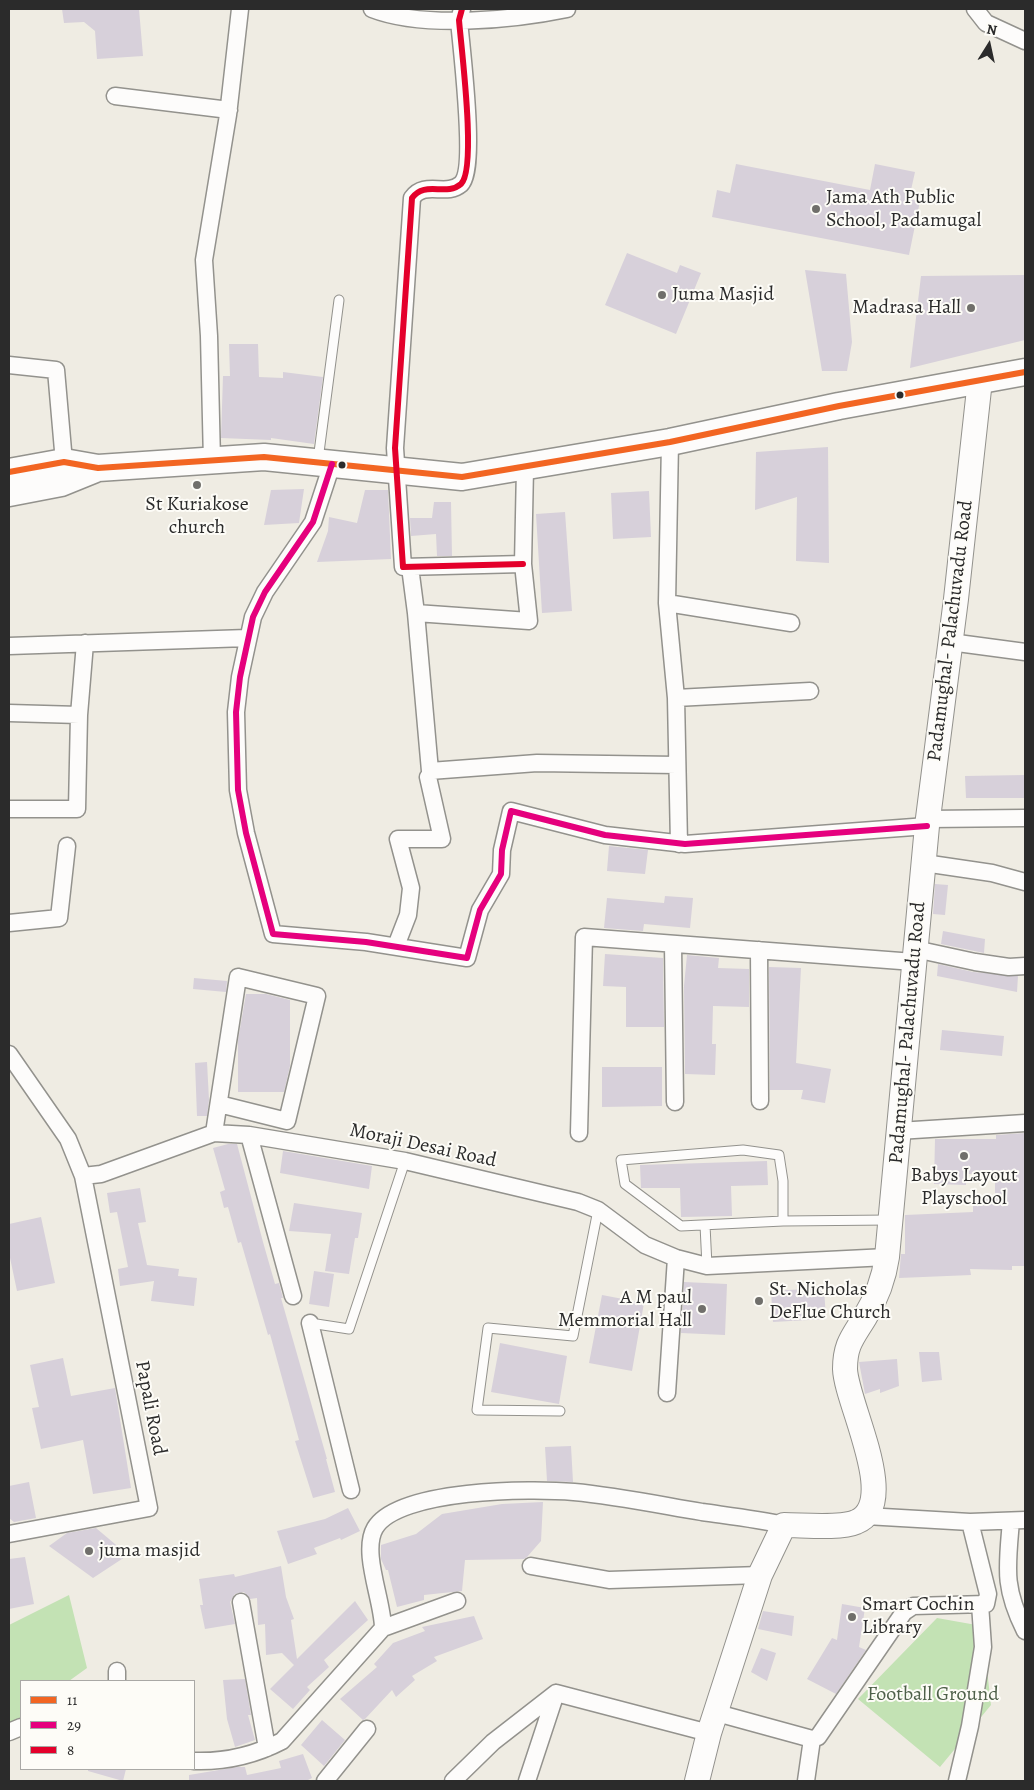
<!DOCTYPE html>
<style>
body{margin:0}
#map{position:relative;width:1034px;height:1790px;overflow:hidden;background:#efece3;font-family:Alegreya,serif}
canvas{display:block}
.frame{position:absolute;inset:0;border:10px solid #2b2b2b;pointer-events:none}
.legend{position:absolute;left:20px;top:1680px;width:175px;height:90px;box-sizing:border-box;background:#fdfcf7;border:1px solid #a9a8a5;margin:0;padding:6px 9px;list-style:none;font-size:15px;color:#2b2b2b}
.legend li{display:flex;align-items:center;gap:10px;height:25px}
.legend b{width:25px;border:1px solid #a9a8a5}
.north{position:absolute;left:964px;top:20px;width:50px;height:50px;-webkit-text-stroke:4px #fdfcf7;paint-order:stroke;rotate:10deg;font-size:14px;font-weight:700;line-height:20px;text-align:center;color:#2b2b2b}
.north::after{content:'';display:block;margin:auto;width:18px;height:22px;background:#2b2b2b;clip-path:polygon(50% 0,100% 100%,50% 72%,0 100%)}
</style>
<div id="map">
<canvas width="1034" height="1790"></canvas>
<div class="frame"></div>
<ul class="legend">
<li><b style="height:6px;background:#f26522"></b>11</li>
<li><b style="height:6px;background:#e5007d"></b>29</li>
<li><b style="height:6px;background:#e4002b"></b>8</li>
</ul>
<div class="north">N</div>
</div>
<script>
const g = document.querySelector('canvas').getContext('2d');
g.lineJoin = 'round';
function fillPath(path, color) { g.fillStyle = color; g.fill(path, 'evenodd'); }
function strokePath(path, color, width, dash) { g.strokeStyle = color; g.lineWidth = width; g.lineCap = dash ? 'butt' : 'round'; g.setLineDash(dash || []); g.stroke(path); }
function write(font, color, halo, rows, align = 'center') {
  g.font = font + ' Alegreya,serif'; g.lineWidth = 4; g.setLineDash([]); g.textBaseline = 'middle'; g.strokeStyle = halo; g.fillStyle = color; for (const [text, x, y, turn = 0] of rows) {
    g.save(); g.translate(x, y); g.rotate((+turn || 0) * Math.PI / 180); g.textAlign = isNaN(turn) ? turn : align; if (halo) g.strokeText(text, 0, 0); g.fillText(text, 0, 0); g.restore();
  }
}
fillPath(new Path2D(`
 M69 1595 87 1668 69 1681H21V1726L9 1730V1625Z
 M937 1618 982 1626 991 1705 940 1767 858 1699Z`), '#c3e2b4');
fillPath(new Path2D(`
 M62 9H139L143 56 97 59 95 31 84 22 64 23Z
 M736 164 870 190 875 164 915 172 909 199 920 201 909 255 712 217 717 190 730 193Z
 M627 253 677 273 680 265 701 273 676 334 605 305Z
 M805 270 846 274 852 342 847 371H822Z
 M1025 275V340L910 368 921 276Z
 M229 344H258L259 377 283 378V372L323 377 314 444 271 438V440L221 438 223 376H230Z
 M828 447 829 563 796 561 797 497 755 510 756 452Z
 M304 489 299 523 264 525 271 490Z
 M365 490H388L391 559 317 562 328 531 329 517 357 523Z
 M649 491 651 537 613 539 611 493Z
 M434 502H451L452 556H437L436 534 411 536 410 518H432Z
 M565 512 572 611 542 613 536 514Z
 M1025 775V798H966L965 776Z
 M609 846 648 850 645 874 607 871Z
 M935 884 948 885 945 915 933 914Z
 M665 896 693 898 690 928 644 924 643 931 604 928 607 898 664 903Z
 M943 931 985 939 984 953 941 944Z
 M605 954 663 958 664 1027H626V987L603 986Z
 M687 955 719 958 718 968 749 969V1007L713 1006 712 1044H716L715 1075 685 1074 684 986Z
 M938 964 973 972 1018 976 1017 992 937 976Z
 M769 967 801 968 796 1063 831 1069 825 1103 801 1099 803 1090H770Z
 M194 978 227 981 226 992 193 989Z
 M246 994H266L290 1000V1066L284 1092H238V1040Z
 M942 1030 1004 1036 1002 1056 940 1050Z
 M207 1062 209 1100 207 1116H197L195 1063Z
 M602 1067H662V1106L602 1107Z
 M1025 1133V1266H1012V1270L970 1269 971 1275 899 1278 901 1254H905V1215L973 1212V1199H995V1174H966V1185L934 1184 935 1139H996V1135Z
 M228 1144H237L263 1242 275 1284 279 1283 283 1298H281L327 1459H326L335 1492 313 1498 295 1441 299 1440 270 1334 268 1335 241 1242 238 1243 228 1207 224 1208 220 1192 225 1190 213 1148Z
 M283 1151 372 1166 369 1189 280 1173Z
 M767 1161 768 1185 731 1186 732 1216 681 1217 680 1188H641L640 1165Z
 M140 1188 146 1222 138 1223 147 1265 179 1269 178 1276 197 1278 194 1306 151 1301 154 1281 120 1286 118 1269 128 1267 117 1212 110 1213 107 1193Z
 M294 1203 362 1213 358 1238H355L349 1274 325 1271 331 1234 289 1231Z
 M41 1217 55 1283 17 1291 9 1253V1224Z
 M314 1271 334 1274 329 1307 309 1304Z
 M684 1282 727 1284 725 1335 681 1333Z
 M824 1288 826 1319 773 1322 771 1291Z
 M602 1295 644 1303 632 1371 589 1363Z
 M500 1343 567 1356 559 1404 491 1392Z
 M919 1352H939L942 1380 922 1382Z
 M63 1358 71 1396 115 1388 131 1488 93 1494 83 1440 41 1449 32 1408 39 1407 30 1365Z
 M897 1359 899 1386 880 1393V1389L865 1394 859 1362Z
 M571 1446 573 1482 547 1481 545 1447Z
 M29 1482 36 1518 14 1522 9 1518V1486Z
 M543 1502 541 1541 527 1557 524 1559 465 1560 462 1591 424 1595V1600L397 1607 388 1570H386L381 1559V1545L416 1534 442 1514 502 1504Z
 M348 1508 360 1531 341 1540 340 1538 314 1548 317 1554 288 1564 277 1531 325 1519Z
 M96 1528 128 1555 93 1578 49 1546 67 1533Z
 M25 1557 34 1604 9 1609V1559Z
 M281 1566 286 1597 294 1619 291 1620 297 1659 355 1601 368 1620 324 1660 329 1667 307 1687 310 1690 293 1709 270 1689 294 1665 282 1653 266 1655 265 1624 258 1625 257 1598 250 1599 244 1592 235 1594 230 1602 235 1624 205 1629 200 1605H203L199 1579 234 1574 235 1577Z
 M842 1604 865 1608 859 1647 866 1650 836 1694 807 1679 832 1638 837 1640Z
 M763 1611 794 1616 792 1636 758 1629Z
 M474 1616 483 1639 434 1657 437 1661 412 1676 415 1680 396 1697 392 1690 365 1719 363 1720 340 1699 377 1667 374 1664 393 1643 425 1631 422 1627Z
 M761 1648 776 1653 767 1681 751 1672Z
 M245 1679 251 1715H248L255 1740 235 1747 227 1719 223 1680Z
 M322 1720 345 1740 324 1766 301 1745Z
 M303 1754 312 1778 306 1781H189V1775L237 1767H245L247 1775 281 1768 279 1761Z
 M88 1769H126L123 1781 88 1771Z`), '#d7d0da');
const service = new Path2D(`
 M318 460 339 300
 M783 1221 681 1226 625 1184 621 1160 743 1150 779 1155 783 1181V1221L890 1220
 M705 1225 707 1266
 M310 1323 349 1329 405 1161
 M560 1411 477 1410 488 1328 573 1336 598 1210`);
const minor = new Path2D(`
 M372 9C423 29 514 20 567 9
 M462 9 459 20C461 46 477 169 461 184 446 197 425 180 412 198L395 448 403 567 523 564
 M975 9 986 23 1025 41
 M115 96 229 110
 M9 365 56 370 64 462
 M670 442 667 603 676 698 679 844
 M212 461 209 336 204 260 228 115 240 9
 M332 464 313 522 265 592 253 617 240 677 236 712 238 790 246 833 273 934 366 942 467 958 480 910 501 874 502 850 511 811 605 835 685 844 927 826
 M525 468 523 564 529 621 416 613 430 771 537 763 677 765
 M410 567 416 613
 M667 603 791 623
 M950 642 1025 652
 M9 646 247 638
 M676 698 810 691
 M9 713 79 715 85 643
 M9 809H77L79 715
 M928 819 1025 818
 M924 863 992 873 1025 882
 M9 923 59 918 67 846
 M673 944 675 1102
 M396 946 408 915 411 888 398 839H442L428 777
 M915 949 975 962 1009 967 1025 966
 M759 950 760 1101
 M9 1054 68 1139 83 1176 101 1174 214 1133 249 1135 405 1161 578 1202 598 1210 645 1245 676 1258 707 1266 887 1257
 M898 1131 1025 1123
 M214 1133 238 977 317 996 287 1121 219 1104
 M579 1133 584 937 914 962
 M249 1135 293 1296
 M310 1323 351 1490
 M667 1393 676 1258
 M866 1516 970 1522 1025 1520
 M1011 1521C1007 1568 1003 1587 1025 1631
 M9 1534 149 1508 83 1176
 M531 1566 609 1580 760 1575
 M241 1602 267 1748
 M383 1628 457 1601
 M117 1671V1681
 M717 1713 812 1739 818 1737 904 1612 913 1606 986 1604 988 1594 970 1522
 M9 1732 21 1727
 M194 1761C224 1762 255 1755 282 1741L383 1628C383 1601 361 1552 375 1528 398 1489 532 1488 574 1492 617 1496 660 1505 702 1512 730 1516 757 1519 784 1525
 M325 1781 367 1729
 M453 1781 493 1742 556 1693 709 1733
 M527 1781 556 1693
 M806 1781 812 1739
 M957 1781 970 1726 983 1647 980 1604`);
const secondary = new Path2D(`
 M697 1781 709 1733 760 1575 784 1525C803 1525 840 1529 856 1522 901 1504 846 1403 845 1369 845 1344 853 1337 865 1317 876 1299 884 1278 887 1257L927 826 956 599 980 380`);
const primary = new Path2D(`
 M9 472 64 462 98 468 264 457 462 477 670 442 839 406 1025 372
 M9 493 61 483 98 468`);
strokePath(service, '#93928d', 11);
strokePath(minor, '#93928d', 19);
strokePath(secondary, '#93928d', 26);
strokePath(primary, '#93928d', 29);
strokePath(service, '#fdfcfb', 9);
strokePath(minor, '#fdfcfb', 16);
strokePath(secondary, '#fdfcfb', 24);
strokePath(primary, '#fdfcfb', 26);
strokePath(new Path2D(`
 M9 472 64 462 98 468 264 457 462 477 670 442 839 406 1025 372`), '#f26522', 6);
strokePath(new Path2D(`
 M332 464 313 522 265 592 253 617 240 677 236 712 238 790 246 833 273 934 366 942 467 958 480 910 501 874 502 850 511 811 605 835 685 844 927 826`), '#e5007d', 6);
strokePath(new Path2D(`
 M462 9 459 20C461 46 477 169 461 184 446 197 425 180 412 198L395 448 403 567 523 564`), '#e4002b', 6);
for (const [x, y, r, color] of [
 [816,209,5,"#706f6b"],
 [662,295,5,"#706f6b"],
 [971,308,5,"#706f6b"],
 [900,395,4.5,"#2b2b2b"],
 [342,465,4.5,"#2b2b2b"],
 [197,485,5,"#706f6b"],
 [964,1156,5,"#706f6b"],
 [759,1301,5,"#706f6b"],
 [702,1309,5,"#706f6b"],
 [89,1551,5,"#706f6b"],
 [852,1617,5,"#706f6b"]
]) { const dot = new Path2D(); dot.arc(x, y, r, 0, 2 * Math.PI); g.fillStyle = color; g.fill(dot); strokePath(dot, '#fdfcf7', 2); }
write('20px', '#2b2b2b', '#fdfcf7', [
 ["Jama Ath Public",826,198],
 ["School, Padamugal",826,221],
 ["Juma Masjid",672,295],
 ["Madrasa Hall",961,308,"right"],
 ["St Kuriakose",197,505,"center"],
 ["church",197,528,"center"],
 ["Babys Layout",964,1176,"center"],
 ["Playschool",964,1199,"center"],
 ["St. Nicholas",769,1290],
 ["DeFlue Church",769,1313],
 ["A M paul",692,1298,"right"],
 ["Memmorial Hall",692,1321,"right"],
 ["juma masjid",99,1551],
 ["Smart Cochin",862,1605],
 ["Library",862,1628]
], 'left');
write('20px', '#2b2b2b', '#fdfcf7', [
 ["Padamughal- Palachuvadu Road",951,631,-83],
 ["Padamughal- Palachuvadu Road",908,1033,-85],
 ["Moraji Desai Road",423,1146,12],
 ["Papali Road",150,1408,79]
]);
write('20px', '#4e6049', '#fdfcf7', [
 ["Football Ground",933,1695]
]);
</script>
